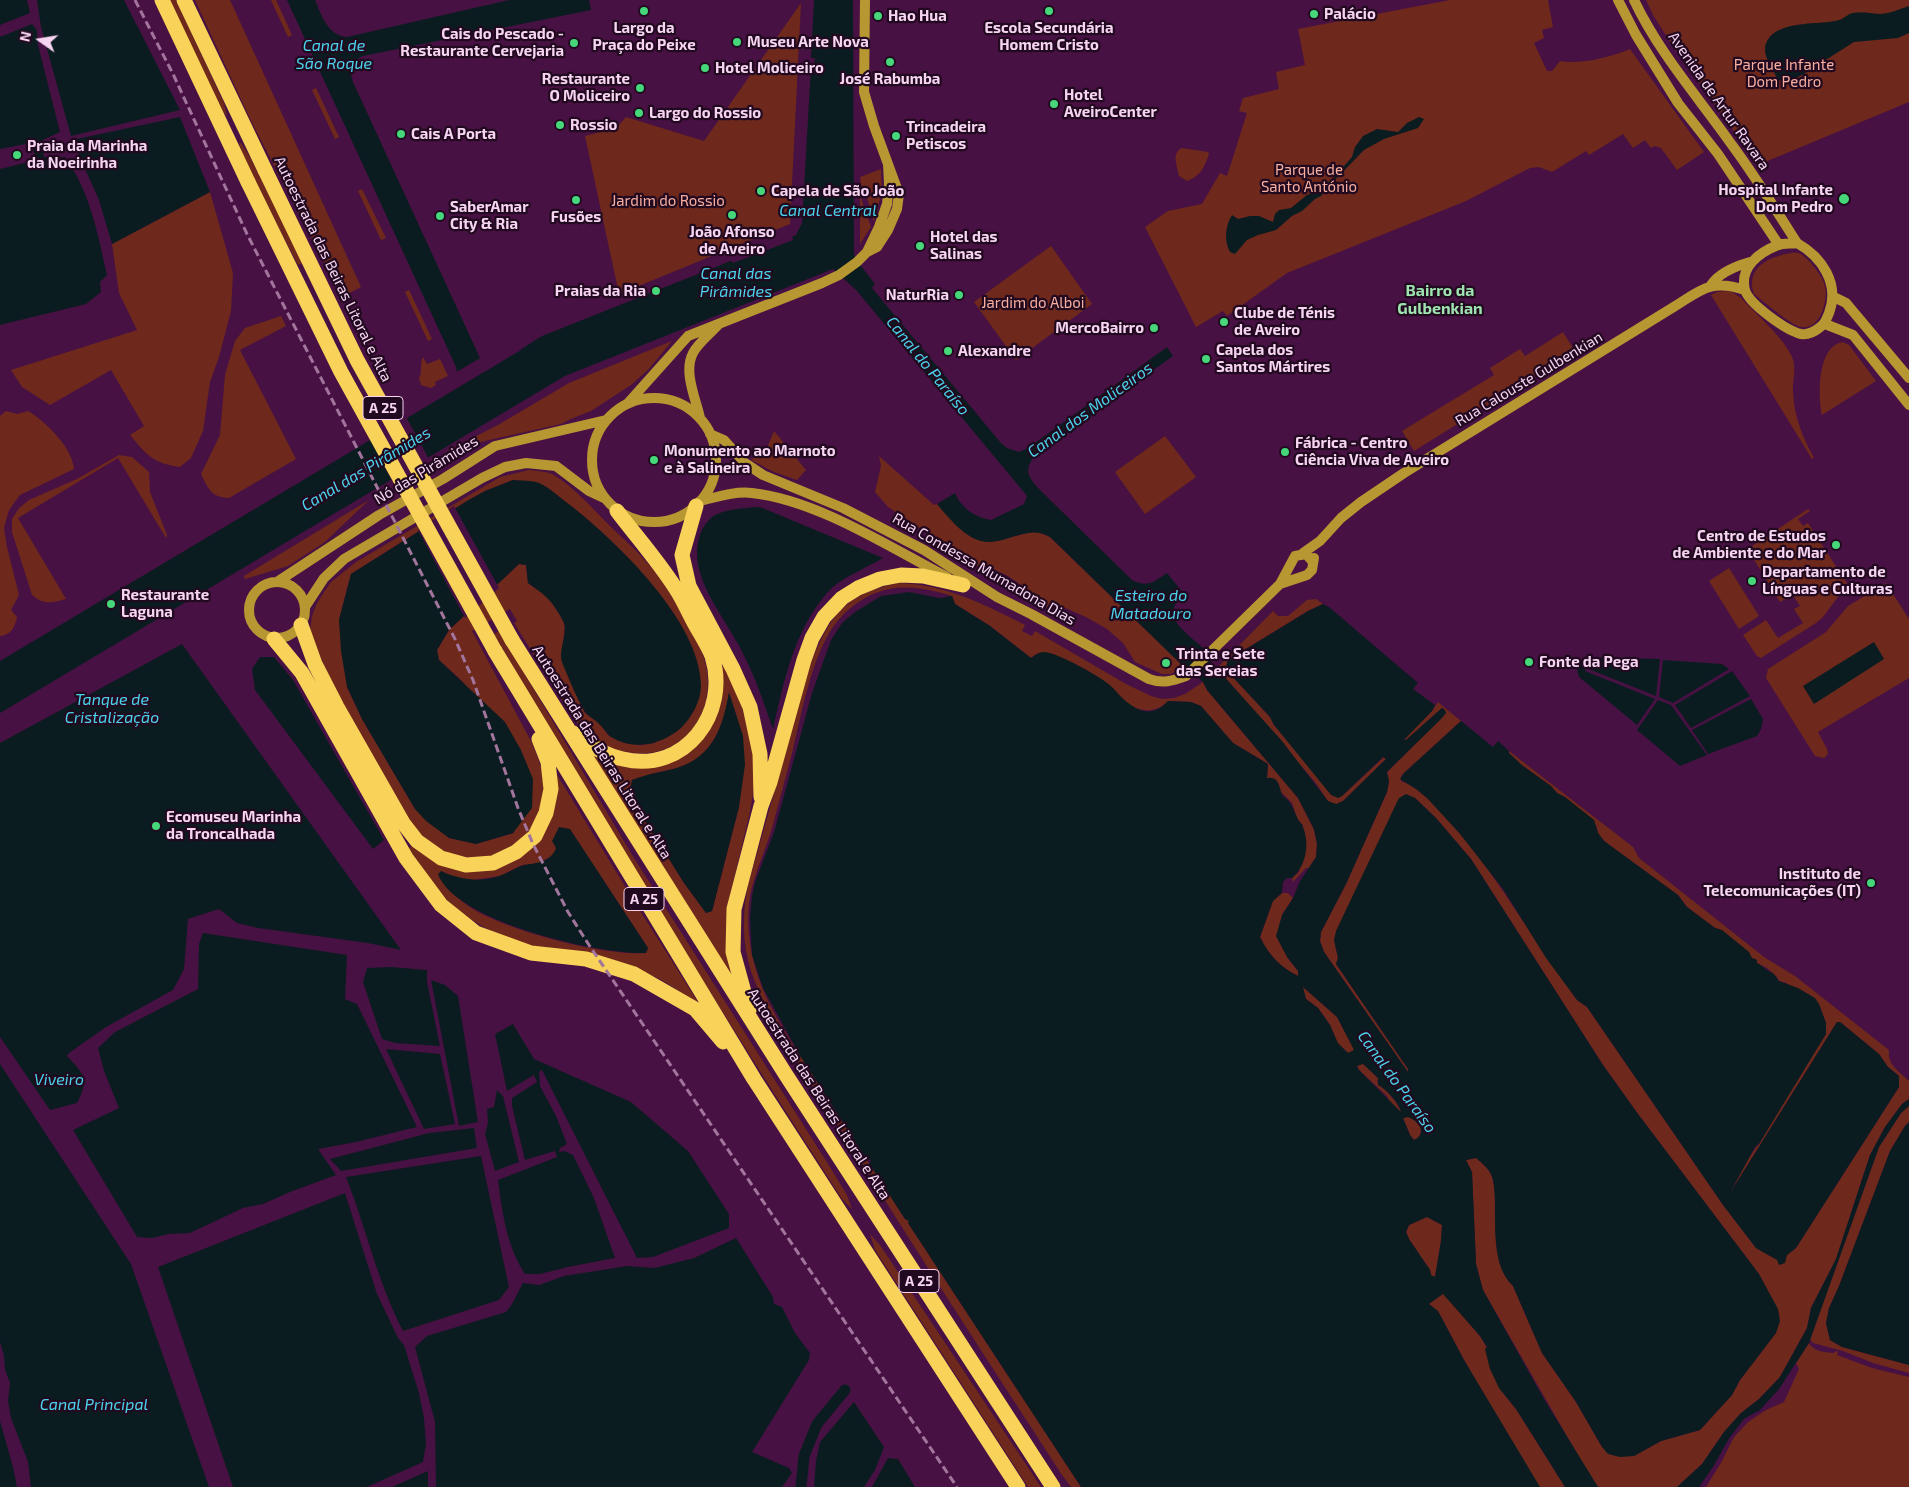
<!DOCTYPE html>
<meta charset="utf-8">
<style>
body{margin:0}
#map{position:relative;width:1909px;height:1487px;overflow:hidden;background:#481143;font-family:"Exo 2",sans-serif}
canvas{display:block}
.north{position:absolute;left:15px;top:15px;width:50px;height:50px;-webkit-text-stroke:4px #210a1f;paint-order:stroke;rotate:283deg;font-size:14px;font-weight:700;line-height:20px;text-align:center;color:#f7d5f2}
.north::after{content:'';display:block;margin:auto;width:18px;height:22px;background:#f7d5f2;clip-path:polygon(50% 0,100% 100%,50% 72%,0 100%)}
</style>
<div id="map">
<canvas width="1909" height="1487"></canvas>
<div class="north">N</div>
</div>
<script>
const g = document.querySelector('canvas').getContext('2d');
g.lineJoin = 'round';
function fillPath(path, color) { g.fillStyle = color; g.fill(path, 'evenodd'); }
function strokePath(path, color, width, dash) { g.strokeStyle = color; g.lineWidth = width; g.lineCap = dash ? 'butt' : 'round'; g.setLineDash(dash || []); g.stroke(path); }
function write(font, color, halo, rows, align = 'center') {
  g.font = font + ' "Exo 2",sans-serif'; g.lineWidth = 4.5; g.setLineDash([]); g.textBaseline = 'middle'; g.strokeStyle = halo; g.fillStyle = color; for (const [text, x, y, turn = 0] of rows) {
    g.save(); g.translate(x, y); g.rotate((+turn || 0) * Math.PI / 180); g.textAlign = isNaN(turn) ? turn : align; if (halo) g.strokeText(text, 0, 0); g.fillText(text, 0, 0); g.restore();
  }
}
fillPath(new Path2D(`
 M170 0H176L224 103 227 116 218 106Z
 M195 0H230L361 287 342 297 251 121Z
 M271 0H276L292 35 288 37Z
 M1450 0H1548L1553 27 1542 30 1544 38 1534 43 1547 71H1552L1560 61C1578 65 1612 57 1630 49L1704 152 1677 170 1661 148 1655 146 1651 148 1645 140 1633 148 1623 134 1589 155 1586 151 1552 172 1539 167 1530 168 1466 201 1287 273 1227 316 1223 311 1196 327 1145 227 1168 211 1202 204 1220 173 1227 176 1247 113 1239 111 1243 98 1279 89 1276 72 1305 65 1298 29Z
 M1646 0H1909V102L1758 165 1672 45 1653 15Z
 M801 3 790 224 619 294 585 136 616 128 626 117 704 141Z
 M316 88 339 137 335 139 312 90Z
 M239 143H241L250 157 303 263 298 265 244 160Z
 M1182 148 1208 152 1209 154C1204 167 1202 175 1187 181L1179 176C1177 165 1171 153 1182 148Z
 M881 169 882 191 874 222 864 187 861 185 860 177Z
 M362 189 386 238 381 240 358 191Z
 M210 192 233 273 231 311 219 357 210 382 203 431 191 458 180 467C152 463 147 455 130 435L144 426 111 370 50 405 22 387 11 370 137 330 119 293 112 244Z
 M860 195 871 227 860 244Z
 M1051 246 1092 304 1016 360 974 302Z
 M1791 253C1795 253 1799 252 1802 255 1810 260 1823 277 1825 286 1828 300 1821 330 1801 327 1792 326 1763 301 1754 294 1745 267 1769 257 1791 253Z
 M409 290 432 339 428 341 405 292Z
 M1725 291 1732 292 1741 298C1755 313 1785 339 1792 357 1797 369 1792 380 1793 392 1794 416 1802 436 1814 458L1812 459 1711 295 1717 292Z
 M281 316 286 326 240 350 296 459 229 498C211 497 209 490 201 474L220 435 225 375 235 341 245 328Z
 M1563 332 1575 351 1414 451 1402 431 1494 375 1490 368 1520 349 1525 356Z
 M672 341 648 370 631 385 591 411 571 419 561 424 489 440 447 451 498 425 569 383Z
 M1843 342 1849 345 1876 381 1822 415C1818 395 1817 346 1843 342Z
 M423 357 427 364 440 359 448 376 435 382 436 385 431 388 421 385 419 378C423 371 419 364 423 357Z
 M6 411 17 414 28 411C45 421 73 448 74 469L20 495 9 510 4 528 7 547 19 595 11 610 17 617C15 627 11 635 0 636V416Z
 M774 431 806 470 797 480 774 472 751 460 767 448Z
 M1165 436 1196 477 1145 514 1115 472Z
 M119 455 132 457 149 472 150 492 167 535 166 538 118 458 18 518 66 599C52 603 44 605 32 595L12 532V519L19 508 29 500 77 479Z
 M879 456 934 505 937 504 948 516 990 542 1036 531 1050 537 1184 667 1171 674H1162L1135 662 1123 643 1107 629 1086 617 1063 607 1048 608 1034 602 1024 587 1008 576 993 569 977 566 888 507 875 492 881 466Z
 M529 470C537 471 547 471 554 475 574 487 594 510 610 526 623 539 637 550 648 564 664 581 674 601 686 621 692 632 700 645 704 658 720 709 685 762 628 752 618 751 605 747 596 741 577 728 565 704 552 684 540 664 527 644 514 623L517 621 510 609 472 631 532 743C537 756 543 769 544 784 545 829 506 865 461 857 441 854 424 838 411 824L348 714 323 663 310 630 312 616 317 603 330 583 356 562 500 477ZM513 480 538 483 549 489 585 517 619 549 656 590 655 743 640 745 624 742 609 736 600 724 585 713 562 660 565 623 548 597 528 583 526 565 519 564 449 630 437 650 439 660 463 682 514 833 476 844 449 838 415 809 362 719 347 687 339 620 351 574 467 501 485 491Z
 M369 500 325 542 288 566 245 579 244 576Z
 M1808 509 1810 511 1798 519 1803 526 1808 523 1850 588 1838 597 1823 617 1816 623 1761 658 1757 656 1743 635 1766 620 1778 638 1803 623 1794 609 1800 606 1793 595 1780 602 1750 553 1755 550 1752 546Z
 M1729 568 1759 616 1739 629 1709 581Z
 M898 583C944 584 984 604 1025 625L1022 631 1032 636 1035 631 1126 684 1151 696 1162 699 1174 698 1185 694 1203 682 1207 690 1298 798 1314 830 1317 844 1316 857 1309 868H1306L1293 882 1292 878 1299 872 1303 825 1298 821 1292 803 1267 778 1268 764 1233 743 1201 706 1191 702 1168 701C1150 720 1124 707 1113 688L1038 653 1031 658 990 626 955 604 952 596C910 583 877 582 843 615 813 644 802 713 792 753 786 777 779 801 773 825 766 849 755 872 750 896 746 921 749 947 756 970 767 1008 793 1044 814 1077 844 1124 874 1172 905 1219L909 1221 908 1223 1081 1487H1071L1060 1472C989 1362 917 1253 848 1141 815 1089 771 1029 751 971 742 943 742 913 748 885L810 666C828 617 845 594 898 583Z
 M1886 583 1909 619V678L1818 732 1827 749 1828 754 1824 758 1815 756 1766 678 1768 669 1826 632 1848 606Z
 M1316 599 1323 604 1308 611 1228 660 1226 667 1229 673 1270 717 1274 725 1342 796 1384 757 1386 759 1343 801 1336 805 1328 801 1315 782 1217 668 1273 611 1278 616H1288L1307 600Z
 M499 631 634 858 830 1167 847 1195 852 1209 842 1199C722 1013 604 826 494 634Z
 M725 666 740 699 753 751 755 781 750 812 730 895 727 913 738 988 592 754 608 762 686 752 722 668ZM729 694 739 807 712 911 706 913 684 883 629 795 632 780C647 774 662 772 677 768 713 757 723 727 729 694Z
 M1438 702 1461 721 1404 773 1401 776V781C1440 794 1500 886 1523 921 1540 947 1559 973 1577 1000L1587 1007 1723 1205 1756 1248 1770 1256 1787 1255 1796 1248 1899 1087V1076L1888 1067 1879 1054 1840 1022H1837L1730 1193C1731 1187 1754 1148 1759 1144L1796 1081 1826 1034V1023L1819 1004 1786 983 1779 981 1777 977 1767 968 1757 963V960L1752 958 1722 930 1715 928 1687 907 1678 895 1604 841 1598 833 1596 825 1565 797 1557 793 1551 786 1523 766 1508 753 1509 751 1633 847 1639 858 1764 957 1795 976 1889 1050C1887 1065 1899 1071 1909 1081V1099L1902 1104 1885 1127 1870 1155 1836 1259 1811 1308 1807 1328 1780 1377 1759 1399 1741 1413 1724 1432 1702 1464 1677 1487H1598L1584 1466 1483 1290 1476 1264 1472 1172 1466 1160 1476 1158C1483 1164 1491 1170 1493 1180 1500 1212 1487 1261 1513 1286L1542 1353 1576 1402 1602 1447 1634 1456 1661 1441 1700 1430 1732 1395 1740 1380 1776 1333 1766 1288 1759 1274 1638 1114 1603 1065 1471 859 1436 818 1415 798 1334 940 1338 958 1336 964 1408 1069V1072L1324 952 1320 941 1321 932 1346 884 1387 792 1389 781 1387 772 1446 713 1442 708 1406 740 1403 739 1432 711Z
 M556 773 637 906 701 1007C683 994 664 979 643 972 583 952 514 953 462 913 439 896 424 872 408 849L413 845 451 867 527 850ZM566 828 570 830 648 948 646 953C603 956 509 931 473 909 460 901 448 889 439 877L441 871 455 878 474 880 500 876 522 865 537 864 554 855Z
 M1282 893H1288L1293 898 1282 915 1287 957 1298 971V976C1280 967 1269 956 1260 937L1273 900Z
 M1302 986 1337 1017 1355 1050 1348 1053 1337 1043 1330 1025 1318 1008 1306 999Z
 M1363 1063 1378 1078 1377 1082C1384 1088 1400 1104 1401 1113L1391 1105 1387 1096 1359 1070 1357 1066Z
 M1909 1106V1122L1905 1126 1890 1151 1839 1286 1829 1308 1826 1323 1830 1340 1842 1347 1909 1365V1373L1873 1363 1843 1351 1813 1343 1810 1339 1879 1147 1901 1113Z
 M1408 1117 1414 1119 1421 1126C1421 1133 1421 1137 1414 1140L1410 1135 1403 1118Z
 M1427 1217 1442 1225 1441 1241 1435 1277 1431 1276 1430 1270 1409 1239 1406 1232 1409 1225Z
 M870 1234 880 1245 1041 1487H1028L875 1250Z
 M1443 1293 1480 1336 1487 1348 1499 1388 1516 1409 1565 1487H1540L1537 1485 1464 1360 1438 1311 1428 1304Z
 M1809 1343C1814 1352 1825 1352 1834 1353L1836 1351 1838 1352 1837 1355 1872 1368 1909 1377V1487H1706L1722 1461 1734 1437 1748 1422 1766 1410 1784 1402 1799 1369 1796 1363Z`), '#6e281c');
fillPath(new Path2D(`
 M0 0H27L30 13 0 25Z
 M37 0H124L180 110 71 136 41 27Z
 M287 0H315C322 16 327 35 347 37L509 0H589L591 10 363 56C351 61 349 70 353 82L486 371 542 336 796 235 802 223 811 66H814L815 58H811L814 0H853L854 254 857 261 875 284 872 288 1001 443 1007 448 1019 452 1028 448 1167 347 1173 356 1034 457C1024 470 1028 476 1038 488L1132 580C1147 588 1154 582 1167 573L1184 594C1158 616 1186 632 1203 648L1202 652 1282 741 1328 801 1336 804 1343 801 1386 759 1383 757 1342 796 1338 798 1331 795 1274 725 1270 717 1229 673 1226 667 1228 660 1308 611 1323 604 1329 607 1418 683 1413 689 1435 705 1432 711 1404 740H1406L1442 708 1445 710 1446 713 1441 719 1387 772 1389 781 1387 792 1346 884 1321 932 1320 941 1324 952 1408 1072V1069L1336 964 1338 958 1334 940 1336 931 1397 802 1399 798 1406 794 1415 798 1436 818 1471 859 1603 1065 1638 1114 1759 1274 1778 1309 1780 1321 1776 1333 1740 1380 1732 1395 1700 1430 1661 1441 1634 1456 1620 1457 1608 1454 1602 1447 1576 1402 1542 1353 1513 1286C1487 1261 1499 1212 1493 1180 1491 1170 1483 1164 1476 1158L1466 1160 1472 1172 1476 1264 1483 1290 1544 1399 1598 1487H1565L1516 1409 1499 1388 1490 1369 1485 1349 1487 1347 1480 1336 1443 1294 1429 1304 1438 1311 1464 1360 1540 1487H1081L908 1223 909 1221 905 1219 869 1163 871 1161 869 1159 867 1160 799 1054 763 988 752 955 750 918 752 896 755 882 774 832 812 693 831 640 842 623 855 612 881 596 909 592 940 598 952 596 955 604 990 626 1031 658C1035 655 1039 652 1045 652 1058 653 1104 678 1113 688 1127 704 1148 724 1168 701L1191 702 1201 706 1233 743 1268 764 1267 778C1279 776 1279 786 1282 795 1293 804 1291 805 1297 817 1298 821 1302 823 1303 827 1310 845 1306 866 1292 878H1287L1283 882 1282 893 1273 901 1260 937C1269 955 1280 967 1298 976V971L1287 957 1276 936 1282 915 1293 898 1300 881 1316 857 1317 844 1314 829 1298 798 1207 690 1203 682 1184 667 1050 537C1026 523 1005 547 981 541 964 537 948 517 937 504L955 493C962 509 975 517 991 520L1024 504 1027 496 857 291 833 269 565 376 0 713V661L479 375 473 363 457 372 456 367ZM1303 987 1337 1017 1354 1050 1348 1053 1338 1043 1330 1025 1318 1008 1306 999ZM1363 1064 1378 1078V1085C1386 1089 1400 1104 1401 1112L1359 1070 1357 1066ZM1408 1117C1419 1121 1428 1134 1414 1140L1410 1135 1403 1118ZM1427 1217 1442 1225 1441 1241 1435 1277 1431 1275 1430 1270 1409 1239 1406 1232 1409 1225Z
 M1909 6V33L1898 38 1854 42 1802 75 1789 81 1778 80C1774 71 1764 58 1765 48 1770 18 1820 26 1839 20 1844 19 1847 14 1853 13 1862 12 1870 13 1879 14 1889 14 1900 9 1909 6Z
 M32 24 37 30 38 45 60 132 41 141 44 157H65C90 191 98 235 107 275L100 282 101 292 86 304 0 325V169L36 160 31 143 0 149V37Z
 M180 117 210 192 112 244 99 200 72 140Z
 M1419 117 1424 119 1418 128 1384 139 1364 150 1329 186 1321 196 1315 199 1302 211 1292 216 1276 230 1258 235 1247 240 1235 254 1230 252C1224 241 1225 226 1232 215L1238 219 1250 216H1259L1273 222 1275 214 1279 210 1291 208 1307 195 1324 189 1352 157 1355 147 1363 136 1377 129 1398 132 1407 123Z
 M513 480C521 481 531 480 539 483 550 488 560 498 570 505 617 542 700 621 701 685 701 701 692 717 681 728 661 745 634 751 611 737 606 733 603 727 598 723 595 719 589 717 586 713 581 708 565 670 562 662 558 649 569 632 563 621 553 601 545 595 528 583L526 565 519 564 449 630 437 650 439 660 505 722 521 750 533 779 532 808 513 833 476 844 449 838 426 821 415 809 362 719 347 687 341 651 339 620 351 574 467 501 485 491Z
 M760 507 883 558C865 569 841 577 827 593 794 631 784 681 773 729 763 700 753 671 738 644 721 612 685 571 701 532 703 526 710 518 715 515 730 508 745 508 760 507Z
 M1874 642 1884 659 1814 704 1803 686Z
 M182 644 401 950 368 943 258 928 237 923 219 909 188 919 184 969 173 990 106 1027 69 1053 67 1056C84 1074 90 1079 77 1103L50 1110 0 1037V743Z
 M260 657H274L293 680 384 840 373 849 255 690 252 669Z
 M1584 657 1660 659 1656 696 1586 668 1585 671 1655 699 1637 725 1579 677C1576 668 1577 664 1584 657Z
 M1663 660 1722 664 1729 669 1673 703 1659 697Z
 M1732 671 1750 696 1691 728 1675 705Z
 M729 692 743 736 745 765 739 807 712 911 706 913 684 883 629 795 632 780C647 774 662 772 677 768 714 756 723 726 729 692Z
 M1751 699 1763 719 1761 729 1757 736 1708 754 1692 730Z
 M1658 700 1671 705 1707 755 1680 766 1637 730Z
 M1461 721 1493 747 1498 741 1509 751V753L1523 766 1551 786 1557 793 1565 797 1594 820 1598 833 1604 841 1678 895 1687 907 1715 928 1722 930 1749 952 1752 958 1757 960V963C1762 965 1768 972 1773 973L1779 981 1798 988 1815 998 1819 1004 1826 1023V1034L1759 1144 1755 1147 1730 1193 1837 1022H1840L1879 1054 1888 1067 1899 1076V1087L1796 1248 1787 1255 1785 1263 1779 1265 1777 1260 1756 1248 1723 1205 1587 1007 1577 1000 1546 958 1503 889 1460 834 1428 799 1416 789 1400 779 1404 773Z
 M559 827 570 829 648 948 646 953C600 955 455 922 438 874L441 871C460 880 482 883 502 875 510 872 517 867 524 865 537 863 551 862 556 848L552 841Z
 M203 933 347 955 345 999 357 1004 417 1127 356 1142 318 1149 336 1175 290 1192 263 1204 243 1208 190 1233 169 1234 152 1238 137 1237 73 1130 119 1108 104 1071 98 1048 115 1032 198 989 199 944Z
 M391 967 427 970V982L440 1046 395 1043 382 1039 363 982 367 968Z
 M431 980 445 985 458 996 478 1122 459 1126Z
 M513 1024 534 1059 631 1102 688 1151 729 1214V1228L653 1257 637 1258 542 1070 539 1072 540 1086 556 1116 567 1144 560 1148 559 1152 565 1151 573 1155 594 1198 615 1258 568 1267 540 1274H525C507 1247 502 1212 498 1180L557 1157 555 1151 525 1160 512 1106V1098L537 1082 534 1075 507 1091 495 1034Z
 M386 1049 440 1054 455 1124 424 1129Z
 M0 1064 131 1264 209 1487H31L28 1462 11 1418 8 1401 10 1383 5 1370 4 1356 0 1342Z
 M497 1090 503 1096 519 1162 495 1171 485 1134 488 1123 487 1109 494 1107Z
 M1909 1099V1106L1901 1113 1879 1147 1809 1343 1779 1389 1760 1410 1744 1419 1730 1437 1713 1467 1699 1487H1677L1702 1464 1724 1432 1741 1413 1759 1399 1780 1377 1807 1328 1811 1308 1836 1259 1870 1155 1885 1127 1902 1104Z
 M1909 1122V1365L1842 1347 1830 1340 1826 1323 1829 1308 1839 1286 1890 1151 1905 1126Z
 M474 1128 477 1148 341 1171 330 1159 429 1133Z
 M481 1156 509 1287 499 1300 403 1331C378 1283 366 1228 346 1177Z
 M345 1193 377 1294 398 1338 404 1345 419 1393 424 1418 426 1444 423 1462 367 1487H233L158 1267Z
 M736 1238 773 1297 774 1304 782 1307 795 1333 810 1353 809 1360 752 1452 789 1468 792 1473 782 1487H436L435 1422 415 1347 427 1336 506 1312 512 1304 523 1283 539 1285 564 1276 627 1266 654 1268 694 1258Z
 M854 1402 884 1447 875 1470 864 1487H814L816 1461 820 1442Z
 M0 1421 13 1467 17 1487H0Z
 M888 1458 898 1459 915 1487H872Z
 M428 1471V1487H392Z`), '#0b1c20');
fillPath(new Path2D(`
 M792 236 793 240 733 263 731 260Z
 M520 348 521 350 448 393 446 391 475 374 472 366 458 374 455 373 482 357 487 367Z
 M405 415 429 459 392 481 369 437Z
 M454 506 499 588 465 618 418 530Z`), '#481143');
strokePath(new Path2D(`
 M801 1487 804 1456 817 1424 845 1390`), '#0b1c20', 11);
strokePath(new Path2D(`
 M865 0 864 92 874 126 899 194 897 209 888 230 877 247 867 252
 M1618 0 1636 35 1678 103 1718 154 1779 245
 M1634 0C1659 53 1699 98 1732 145 1755 176 1776 210 1797 243
 M1797 243C1822 257 1840 284 1829 313 1826 320 1825 324 1819 328 1814 332 1808 335 1801 334 1787 331 1749 304 1745 290 1739 267 1760 252 1778 245 1784 243 1791 244 1797 243Z
 M1711 285C1719 273 1736 266 1750 262
 M1834 297 1846 303 1909 378
 M1825 324 1853 335 1909 405
 M592 460a62 62 0 1 1 124 0a62 62 0 1 1-124 0Z
 M628 403 688 336 822 283 839 275 857 262 867 252 879 227 887 204 889 184 888 164
 M700 418C696 399 683 372 693 353 698 343 711 333 719 324
 M710 434 724 440 745 463 763 475 843 508 924 550 997 597 1031 614 1149 679C1163 684 1172 681 1186 676L1280 584 1295 556 1306 554 1313 562
 M700 501C717 497 734 491 752 493 817 500 889 547 947 577
 M1303 553 1320 541 1341 518 1361 502 1404 473 1672 308C1700 291 1710 278 1745 290
 M249 610a28 28 0 1 1 56 0a28 28 0 1 1-56 0Z
 M277 582 379 515 443 479 495 446 606 420
 M1280 584 1307 575 1312 570 1314 558
 M305 607 324 578 344 559 482 478 505 467 526 463 556 466 589 491 604 498`), '#b69732', 10);
strokePath(new Path2D(`
 M162 0 248 182
 M184 0 265 170
 M696 506 682 555 689 586 733 669 750 707 760 754 761 797
 M301 625 315 664 337 707 403 823 417 841 441 858 466 865 493 863 516 852 535 836 546 813 551 789 548 762 539 739
 M274 639 302 673 406 858 441 905 476 933 531 953 586 959 634 974 695 1009 723 1042
 M512 640 786 1075 1053 1487
 M495 651 754 1079 1018 1487
 M573 733C589 744 603 755 623 759 685 774 730 713 712 656 708 646 701 635 696 626 689 614 684 601 676 589 659 562 636 536 617 511
 M751 1007 744 992 733 952 734 909 761 806 770 782 804 660 812 638 824 617 842 598 858 588 880 579 901 575 923 576 963 585`), '#f8d259', 15);
strokePath(new Path2D(`
 M135 0 173 74 247 234 455 639 473 680 518 808 533 844 568 912 589 945 957 1487`), '#a2759d', 3, [8, 4]);
strokePath(new Path2D(`
 M265 170 357 360 512 640
 M248 182 341 372 495 651`), '#f8d259', 15);
for (const [x, y, r, color] of [
 [644,11,5,"#45d77a"],
 [1049,11,5,"#45d77a"],
 [1314,14,5,"#45d77a"],
 [878,16,5,"#45d77a"],
 [737,42,5,"#45d77a"],
 [574,43,5,"#45d77a"],
 [890,62,5,"#45d77a"],
 [705,68,5,"#45d77a"],
 [640,88,5,"#45d77a"],
 [1054,104,5,"#45d77a"],
 [639,113,5,"#45d77a"],
 [560,125,5,"#45d77a"],
 [401,134,5,"#45d77a"],
 [896,136,5,"#45d77a"],
 [17,155,5,"#45d77a"],
 [761,191,5,"#45d77a"],
 [1844,199,6,"#45d77a"],
 [576,200,5,"#45d77a"],
 [732,215,5,"#45d77a"],
 [440,216,5,"#45d77a"],
 [920,246,5,"#45d77a"],
 [656,291,5,"#45d77a"],
 [959,295,5,"#45d77a"],
 [1224,322,5,"#45d77a"],
 [1154,328,5,"#45d77a"],
 [948,351,5,"#45d77a"],
 [1206,359,5,"#45d77a"],
 [1285,452,5,"#45d77a"],
 [654,460,5,"#45d77a"],
 [1836,545,5,"#45d77a"],
 [1752,581,5,"#45d77a"],
 [111,604,5,"#45d77a"],
 [1529,662,5,"#45d77a"],
 [1166,663,5,"#45d77a"],
 [156,826,5,"#45d77a"],
 [1871,883,5,"#45d77a"]
]) { const dot = new Path2D(); dot.arc(x, y, r, 0, 2 * Math.PI); g.fillStyle = color; g.fill(dot); strokePath(dot, '#210a1f', 2); }
for (const [x, y, w] of [
 [383,408,40],
 [644,899,40],
 [919,1281,40]
]) { const box = new Path2D(); box.roundRect(x - w / 2, y - 11.5, w, 23, 4); g.fillStyle = '#210a1f'; g.fill(box); strokePath(box, '#f7d5f2', 1); }
write('bold 14px', '#f7d5f2', null, [
 ["A 25",383,408],
 ["A 25",644,899],
 ["A 25",919,1281]
]);
write('bold 15px', '#f7d5f2', '#210a1f', [
 ["Palácio",1324,14],
 ["Hao Hua",888,16],
 ["Largo da",644,28,"center"],
 ["Praça do Peixe",644,45,"center"],
 ["Escola Secundária",1049,28,"center"],
 ["Homem Cristo",1049,45,"center"],
 ["Cais do Pescado -",564,34,"right"],
 ["Restaurante Cervejaria",564,51,"right"],
 ["Museu Arte Nova",747,42],
 ["Hotel Moliceiro",715,68],
 ["Restaurante",630,79,"right"],
 ["O Moliceiro",630,96,"right"],
 ["José Rabumba",890,79,"center"],
 ["Hotel",1064,95],
 ["AveiroCenter",1064,112],
 ["Largo do Rossio",649,113],
 ["Rossio",570,125],
 ["Trincadeira",906,127],
 ["Petiscos",906,144],
 ["Cais A Porta",411,134],
 ["Praia da Marinha",27,146],
 ["da Noeirinha",27,163],
 ["Hospital Infante",1833,190,"right"],
 ["Dom Pedro",1833,207,"right"],
 ["Capela de São João",771,191],
 ["SaberAmar",450,207],
 ["City & Ria",450,224],
 ["Fusões",576,217,"center"],
 ["João Afonso",732,232,"center"],
 ["de Aveiro",732,249,"center"],
 ["Hotel das",930,237],
 ["Salinas",930,254],
 ["Praias da Ria",646,291,"right"],
 ["NaturRia",949,295,"right"],
 ["Clube de Ténis",1234,313],
 ["de Aveiro",1234,330],
 ["MercoBairro",1144,328,"right"],
 ["Capela dos",1216,350],
 ["Santos Mártires",1216,367],
 ["Alexandre",958,351],
 ["Fábrica - Centro",1295,443],
 ["Ciência Viva de Aveiro",1295,460],
 ["Monumento ao Marnoto",664,451],
 ["e à Salineira",664,468],
 ["Centro de Estudos",1826,536,"right"],
 ["de Ambiente e do Mar",1826,553,"right"],
 ["Departamento de",1762,572],
 ["Línguas e Culturas",1762,589],
 ["Restaurante",121,595],
 ["Laguna",121,612],
 ["Trinta e Sete",1176,654],
 ["das Sereias",1176,671],
 ["Fonte da Pega",1539,662],
 ["Ecomuseu Marinha",166,817],
 ["da Troncalhada",166,834],
 ["Instituto de",1861,874,"right"],
 ["Telecomunicações (IT)",1861,891,"right"]
], 'left');
write('15px', '#f9afa0', '#210a1f', [
 ["Parque Infante",1784,65],
 ["Dom Pedro",1784,82],
 ["Parque de",1309,170],
 ["Santo António",1309,187],
 ["Jardim do Rossio",668,201],
 ["Jardim do Alboi",1033,303]
]);
write('15px', '#f7d5f2', '#210a1f', [
 ["Avenida de Artur Ravara",1719,101,55],
 ["Autoestrada das Beiras Litoral e Alta",333,269,64],
 ["Rua Calouste Gulbenkian",1529,379,-31],
 ["Nó das Pirâmides",426,470,-31],
 ["Rua Condessa Mumadona Dias",984,569,30],
 ["Autoestrada das Beiras Litoral e Alta",602,752,58],
 ["Autoestrada das Beiras Litoral e Alta",819,1094,57]
]);
write('italic 16px', '#4bd3eb', '#210a1f', [
 ["Canal de",334,46],
 ["São Roque",334,64],
 ["Canal Central",828,211],
 ["Canal das",736,274],
 ["Pirâmides",736,292],
 ["Canal do Paraíso",928,366,51],
 ["Canal dos Moliceiros",1090,410,-36],
 ["Canal das Pirâmides",366,469,-31],
 ["Esteiro do",1151,596],
 ["Matadouro",1151,614],
 ["Tanque de",112,700],
 ["Cristalização",112,718],
 ["Viveiro",59,1080],
 ["Canal do Paraíso",1397,1082,54],
 ["Canal Principal",94,1405]
]);
write('bold 16px', '#9fe4b0', '#210a1f', [
 ["Bairro da",1440,291],
 ["Gulbenkian",1440,309]
]);
</script>
